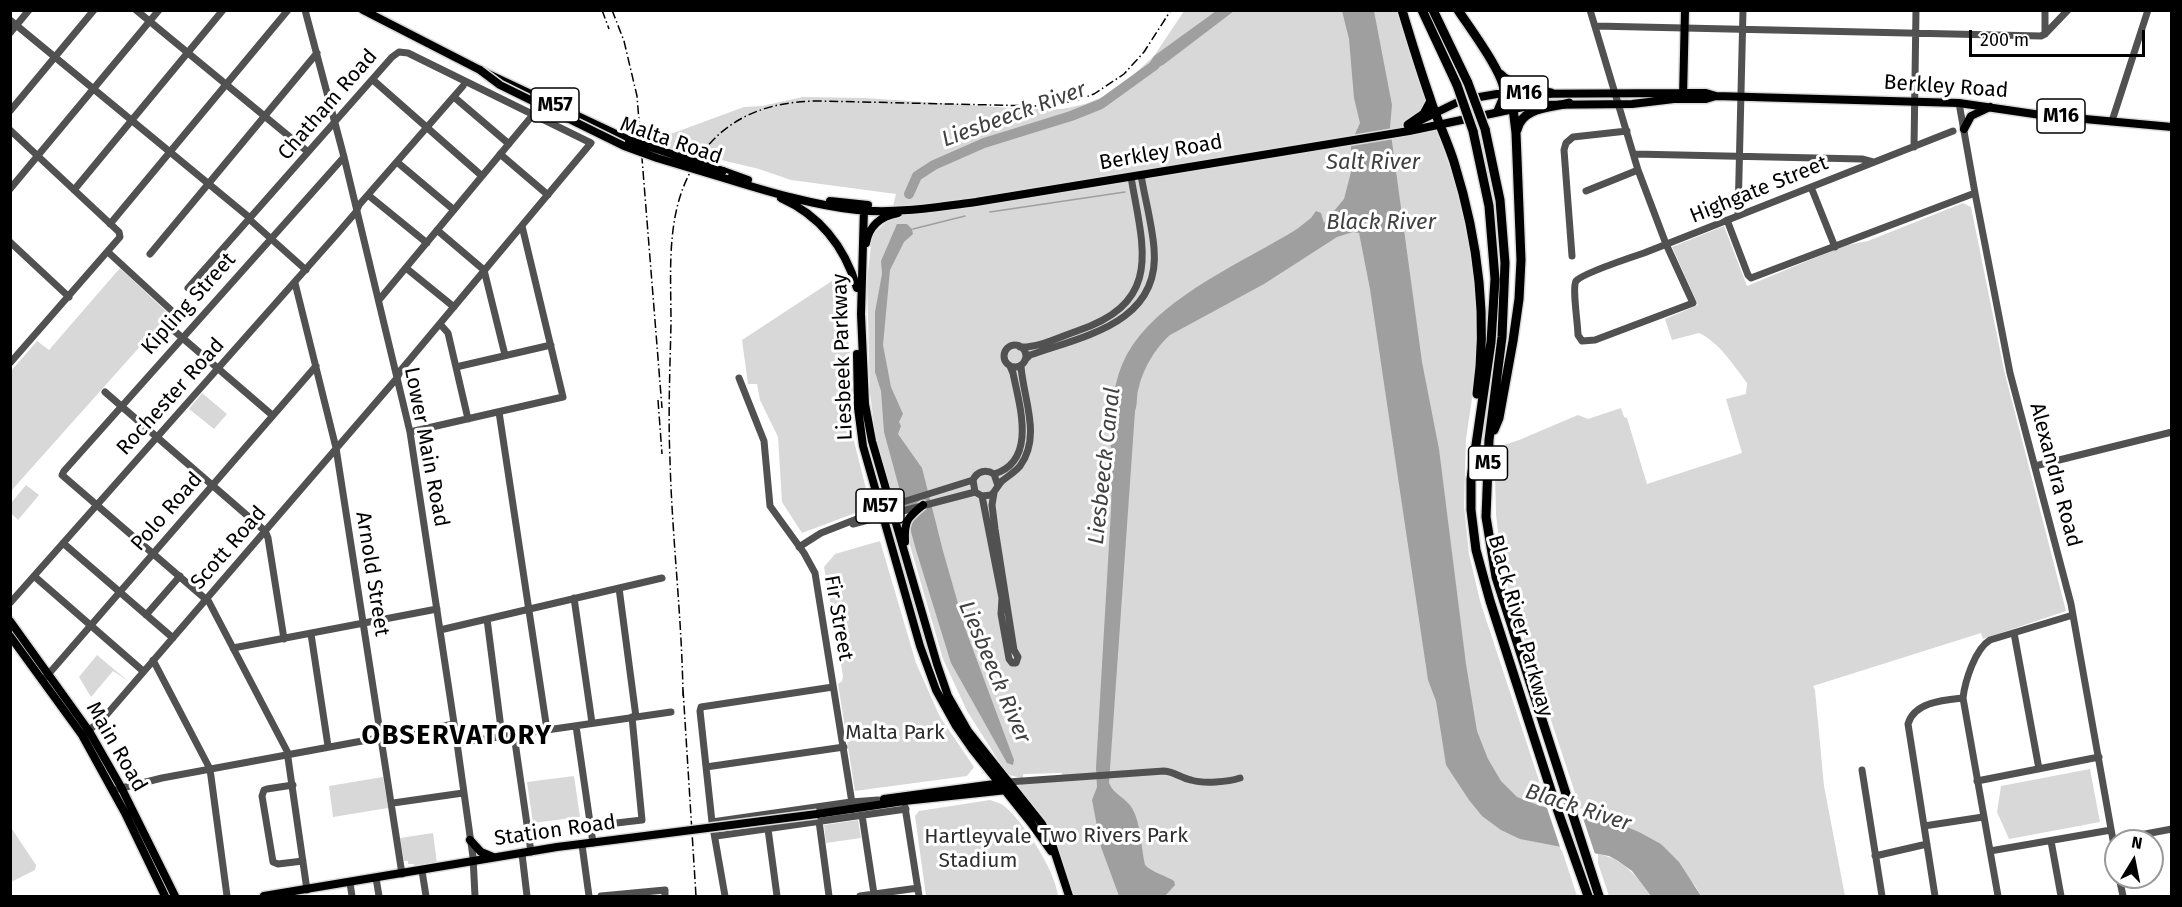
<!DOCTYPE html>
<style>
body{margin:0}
#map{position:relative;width:2182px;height:907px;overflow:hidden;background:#fff;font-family:"Fira Sans",sans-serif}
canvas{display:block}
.frame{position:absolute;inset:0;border:12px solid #000;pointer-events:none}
.north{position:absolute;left:2104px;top:829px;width:60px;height:60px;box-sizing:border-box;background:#fff;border:2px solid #999;border-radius:50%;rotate:10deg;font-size:16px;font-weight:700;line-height:24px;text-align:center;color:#000}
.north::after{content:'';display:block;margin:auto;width:21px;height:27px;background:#000;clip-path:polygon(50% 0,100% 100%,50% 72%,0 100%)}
.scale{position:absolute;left:1969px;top:30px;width:176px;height:27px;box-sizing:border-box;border:3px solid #000;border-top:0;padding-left:8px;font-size:18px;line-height:21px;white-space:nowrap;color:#000;-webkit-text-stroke:4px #fff;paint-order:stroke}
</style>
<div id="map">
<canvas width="2182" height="907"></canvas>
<div class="frame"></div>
<div class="north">N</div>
<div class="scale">200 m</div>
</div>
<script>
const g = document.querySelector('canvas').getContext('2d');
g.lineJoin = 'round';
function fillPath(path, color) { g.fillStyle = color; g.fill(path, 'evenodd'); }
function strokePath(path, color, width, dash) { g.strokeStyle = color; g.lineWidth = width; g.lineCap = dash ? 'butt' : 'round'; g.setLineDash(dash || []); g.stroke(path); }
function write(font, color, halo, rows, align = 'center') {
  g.font = font + ' "Fira Sans",sans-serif'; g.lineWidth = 6; g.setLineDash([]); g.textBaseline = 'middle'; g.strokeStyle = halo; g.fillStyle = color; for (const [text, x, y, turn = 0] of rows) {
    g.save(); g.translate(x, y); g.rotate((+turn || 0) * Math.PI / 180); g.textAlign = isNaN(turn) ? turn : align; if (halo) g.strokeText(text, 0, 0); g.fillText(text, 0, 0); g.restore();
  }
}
fillPath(new Path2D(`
 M1184 11H1399L1454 181 1473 258 1477 347 1474 385 1466 439 1464 506 1469 554 1480 601 1577 896H1069L1053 847 1014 788 1025 782 1061 779 1062 773 1023 774V779L1007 774 967 711 943 659 904 525 883 465 875 431 870 393 867 283 872 235 890 219 896 194 791 180 759 169 663 146 668 135 744 107 762 106 803 97 865 98 1027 109H1062L1085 104 1105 96 1121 86 1154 56Z
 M1963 203 1971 207 2004 370 2066 611 1983 639 1981 633 1813 686 1815 690 1824 786 1845 896H1701L1696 887 1661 844 1615 822 1595 818 1580 808 1511 599 1501 557 1496 514 1495 477 1498 447 1519 440 1578 415 1588 419 1621 408 1624 417 1627 418 1647 484 1742 453 1726 399 1746 394 1747 383C1734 366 1719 342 1699 333L1672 340 1665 319 1698 305 1672 247 1724 226 1747 286 1843 246 1868 241Z
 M120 268 169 314 11 491V371L37 341 49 350Z
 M838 277 850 352 854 441 869 501 866 509 802 533 782 502 778 437 760 400 757 384H748L742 340Z
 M202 393 227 414 214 429 189 409Z
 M26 485 39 495 18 520 11 513V503Z
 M880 541 916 663 940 717 974 767 967 776 855 791 838 684 842 681 843 676 824 567 835 554Z
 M97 655 128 681 113 671 91 697 79 677Z
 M2090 769 2100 822 2009 839 1997 812 2001 786Z
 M574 776 580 817 533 823 527 782Z
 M383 777 388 808 333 817 329 786Z
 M990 800C994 801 999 803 1003 805 1024 822 1055 870 1058 896H926L915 816 919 811Z
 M858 820 861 838 826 843 824 825Z
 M10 826 36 865 35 870 11 882Z
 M433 833 437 864 414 867V864H408V861H404L400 838Z
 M1598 854C1624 859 1636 876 1651 896H1609L1598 863Z`), '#d8d8d8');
fillPath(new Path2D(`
 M1216 11H1234L1163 65 1143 74 1154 56Z
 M1342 11H1374L1392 105 1390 127 1422 362 1439 449 1466 664 1477 731 1488 759 1501 781 1517 797 1540 806 1615 822 1639 832 1661 844 1679 862 1701 896H1651L1632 871 1618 861 1609 856 1520 839 1501 830 1482 816 1469 800 1446 765 1436 701 1428 680 1370 289 1359 233 1353 232 1337 237 1264 284 1170 335C1156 347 1143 369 1139 387 1136 395 1138 403 1135 411L1109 783C1113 794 1126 798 1132 808 1141 823 1141 848 1145 865 1150 871 1166 876 1174 881L1175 885 1165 896H1119L1101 847 1092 800 1097 787 1096 768C1101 682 1106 596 1111 510 1114 456 1101 392 1132 346 1168 293 1244 262 1297 229L1311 218 1316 211 1321 213 1324 223 1344 199 1351 172V143L1360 123 1354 98 1349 39Z
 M897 224H907L912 229 913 234 904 242 890 270 883 345 891 387 903 414 899 422 901 426 898 434 922 468 943 551 965 628 1014 760 1013 765 1007 763 951 663 916 550 884 432 881 391 875 372V312L882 274 881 261Z`), '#9f9f9f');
fillPath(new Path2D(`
 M1546 805 1581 812 1596 857 1561 850Z`), '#fff');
strokePath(new Path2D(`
 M990 212 1125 192
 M913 229 965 216`), '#9f9f9f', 1.5);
strokePath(new Path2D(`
 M909 194 917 176 934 165 984 143 1071 116 1101 104 1155 65`), '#9f9f9f', 10);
const major = new Path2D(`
 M363 10 480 70 629 140
 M1683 98 1685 10
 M1415 123 1462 100 1497 94 1683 93H1706L1716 96 1959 103 2041 115 2172 127
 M1964 129 1971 116 1990 107
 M723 171 748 180
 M727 179C769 192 813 205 857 210 896 214 937 207 976 202L1409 131 1533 105 1632 104 1674 99H1706L1716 96
 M781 198C821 216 845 248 857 288
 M830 201 868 205
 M864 208 861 314 865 404 872 441 937 664 948 696 968 731 1042 824 1053 847 1069 896
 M866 243C869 226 881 216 898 213
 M857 354 858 408 863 446 920 646 936 690 956 726 972 749 1031 823 1051 851
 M905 542C904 521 907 518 923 505
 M10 621 89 731 121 787 175 896
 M10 636 82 735 125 813 165 896
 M884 799 1002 783
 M817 814 904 801 1007 790
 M470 840 481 852 493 857
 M264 896 557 847 621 839`);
const highway = new Path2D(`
 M1402 10C1411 40 1420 69 1430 98 1437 120 1447 140 1454 162 1477 236 1488 317 1477 394
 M1422 10 1457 85
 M1433 10 1468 83
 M1458 10C1469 27 1506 76 1504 93 1504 99 1500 105 1498 111
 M1500 74C1514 88 1533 89 1551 93
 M1408 125 1424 114 1431 101
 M1485 129 1500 200 1505 263 1502 337 1489 440 1486 517 1496 577 1599 896
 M1517 130C1522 107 1550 108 1569 103
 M1473 131 1489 206 1495 279 1491 342 1471 479V510L1476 550 1490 601 1555 803 1588 896
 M1494 430 1499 418 1513 341 1519 299 1521 260 1516 133 1513 108 1504 93`);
strokePath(major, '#dbdbdb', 11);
strokePath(highway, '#dbdbdb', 12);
strokePath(new Path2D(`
 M136 10 308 152
 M305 10 344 157 410 432 457 743 473 857 475 896
 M1590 10 1638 170 1666 244 1693 303 1595 340 1582 341 1578 335C1578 325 1572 287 1576 281 1582 274 1632 257 1644 253 1747 213 1850 171 1953 131
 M10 20 250 218
 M1595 26 2041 36 2045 34
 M10 33 29 10
 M2045 34 2068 10
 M2045 34V10
 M373 80 482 176
 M454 97 509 144
 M1959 103 1975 193 2010 373 2071 604 2116 857
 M10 111 94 10
 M2112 121 2148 10
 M10 130 119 232 120 237 10 363
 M1914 147 1916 10
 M500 154 548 195
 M1634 154 1862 159 1873 162
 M397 162 454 210
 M1811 187 1835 247
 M10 189 159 10
 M74 190 223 10
 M1586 191 1638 170
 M368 195 427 243
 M1738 216 1743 10
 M249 219 306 270
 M1727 220 1748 275 1751 278 1975 193
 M110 224 288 10
 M437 230 484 270
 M10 242 69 297
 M108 252 171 310
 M150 254 317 53
 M1572 256 1564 150 1566 143 1573 137 1627 131
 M406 268 454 307
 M484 270 505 355
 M295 283 336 448 402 874
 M379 300 532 116
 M164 322 272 415
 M440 324 448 333 468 419
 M1004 356a11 11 0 1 1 22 0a11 11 0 1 1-22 0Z
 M1020 347C1039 348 1059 337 1077 331 1164 302 1143 248 1131 177
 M1025 360 1030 355C1084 336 1161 323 1154 248 1152 224 1145 199 1141 175
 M456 367 551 345
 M739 378 764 441 770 506 804 553 815 573 853 809
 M105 392 265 531 268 538 284 639
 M499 412 547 730
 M410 432 563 397 522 226
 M2035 466 2172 432
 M994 474C1038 461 1019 404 1013 373L1010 366
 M998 486 994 474C986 469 977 471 973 480L975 492 982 496 991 495C996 491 997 486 1002 481 1008 476 1015 472 1020 466 1042 436 1023 398 1021 366
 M982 496 1002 598 1001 614 1009 659 1012 663H1016L1018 657 1014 650 995 529 992 505 994 493
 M853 524 975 492
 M63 543 173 638
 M799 547 821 533 890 506 973 480
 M34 576 143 671
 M619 588 636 717
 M574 598 592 723
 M10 603 337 234 356 212 359 205 463 86
 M146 615 180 576
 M487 619 502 736
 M440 630 662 578
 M2014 633 2039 769
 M311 634 328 746
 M233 648 437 609
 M153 660 210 769 227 896
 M46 677 316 366
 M576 726 593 843
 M85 733 102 720 397 378 401 370 591 143 408 53 399 52 392 57 188 288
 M514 735 531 852
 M457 743 671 712
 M706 767 844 747
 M1862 770 1882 896
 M1977 781 2099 757
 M1008 782 1164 771C1175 772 1181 778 1191 780 1204 784 1228 782 1240 778
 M293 785 267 789 264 790 262 796 273 862 278 864 303 861
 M118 789 162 778 454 724
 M393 803 463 793
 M905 807 919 896
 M862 815 874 894
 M819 821 829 896
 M712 822 851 802 878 800
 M591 826 642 820 632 717
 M1924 826 1983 817
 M768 829 777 896
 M716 836 906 809
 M2113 840 2172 829
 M2051 841 2061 896
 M582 845 589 896
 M1990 851 2111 830
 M522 854 527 896
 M1875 856 1927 844
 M422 871 426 896
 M2119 877 2123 896
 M376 878 379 896
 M350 883 352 896
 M307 890 287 751 209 602 62 475 64 471 344 157
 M601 896 665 890V896
 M725 896 712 822 700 711 701 707 833 687
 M860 896 918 888
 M1935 896 1908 724C1914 702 1944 700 1963 698
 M1998 896 1963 698C1965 681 1975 649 1990 640L2073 615`), '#515151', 7);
strokePath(major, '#000', 8);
strokePath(highway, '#000', 9);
strokePath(new Path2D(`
 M602 10 609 29
 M612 10 624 41 637 96 662 408
 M658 400 662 454
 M683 689 696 896
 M683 696C682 617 672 538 670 460 668 414 670 369 671 323 671 279 667 230 683 188 707 127 755 101 819 101L1037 106 1075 101 1094 94 1124 74 1144 52 1171 10`), '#000', 1.5, [9, 3, 1.5, 3]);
const majorBridge = new Path2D(`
 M480 70 500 85 624 146 657 158 727 179
 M629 140 723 171
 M621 839 817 814`);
const highwayBridge = new Path2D(`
 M1468 83 1485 129
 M1457 85 1473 131`);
strokePath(majorBridge, '#dbdbdb', 11, []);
strokePath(highwayBridge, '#dbdbdb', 12, []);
strokePath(majorBridge, '#000', 8);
strokePath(highwayBridge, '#000', 9);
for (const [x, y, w] of [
 [1524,93,48],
 [555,105,48],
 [2061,116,48],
 [1488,463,39],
 [880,506,48]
]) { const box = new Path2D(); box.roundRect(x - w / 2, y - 17, w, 34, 4.5); g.fillStyle = '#fff'; g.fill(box); strokePath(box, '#000', 1.5); }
write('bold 20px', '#000', null, [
 ["M16",1524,93],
 ["M57",555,105],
 ["M16",2061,116],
 ["M5",1488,463],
 ["M57",880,506]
]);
write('21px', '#000', '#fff', [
 ["Berkley Road",1946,87,4],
 ["Chatham Road",328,105,-49],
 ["Malta Road",671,141,19],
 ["Berkley Road",1161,153,-10],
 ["Highgate Street",1759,190,-22],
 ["Kipling Street",189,304,-48],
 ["Liesbeek Parkway",843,357,-92],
 ["Rochester Road",171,397,-48],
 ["Lower Main Road",426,447,79],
 ["Alexandra Road",2055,475,75],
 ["Polo Road",167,512,-49],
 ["Scott Road",229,548,-49],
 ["Arnold Street",372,574,81],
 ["Fir Street",838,618,80],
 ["Black River Parkway",1520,626,74],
 ["Main Road",116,747,60],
 ["Station Road",555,831,-8]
]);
write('21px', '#2f2f2f', '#fff', [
 ["Malta Park",895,733],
 ["Two Rivers Park",1114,836],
 ["Hartleyvale",978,837],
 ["Stadium",978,861]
]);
write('italic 22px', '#404040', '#fff', [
 ["Liesbeeck River",1014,115,-20],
 ["Salt River",1373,163],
 ["Black River",1381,223],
 ["Liesbeeck Canal",1105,466,-84],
 ["Liesbeeck River",994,672,67],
 ["Black River",1578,808,18]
]);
g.letterSpacing = '1.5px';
write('bold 27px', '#000', '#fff', [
 ["OBSERVATORY",457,736]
]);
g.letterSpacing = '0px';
</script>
